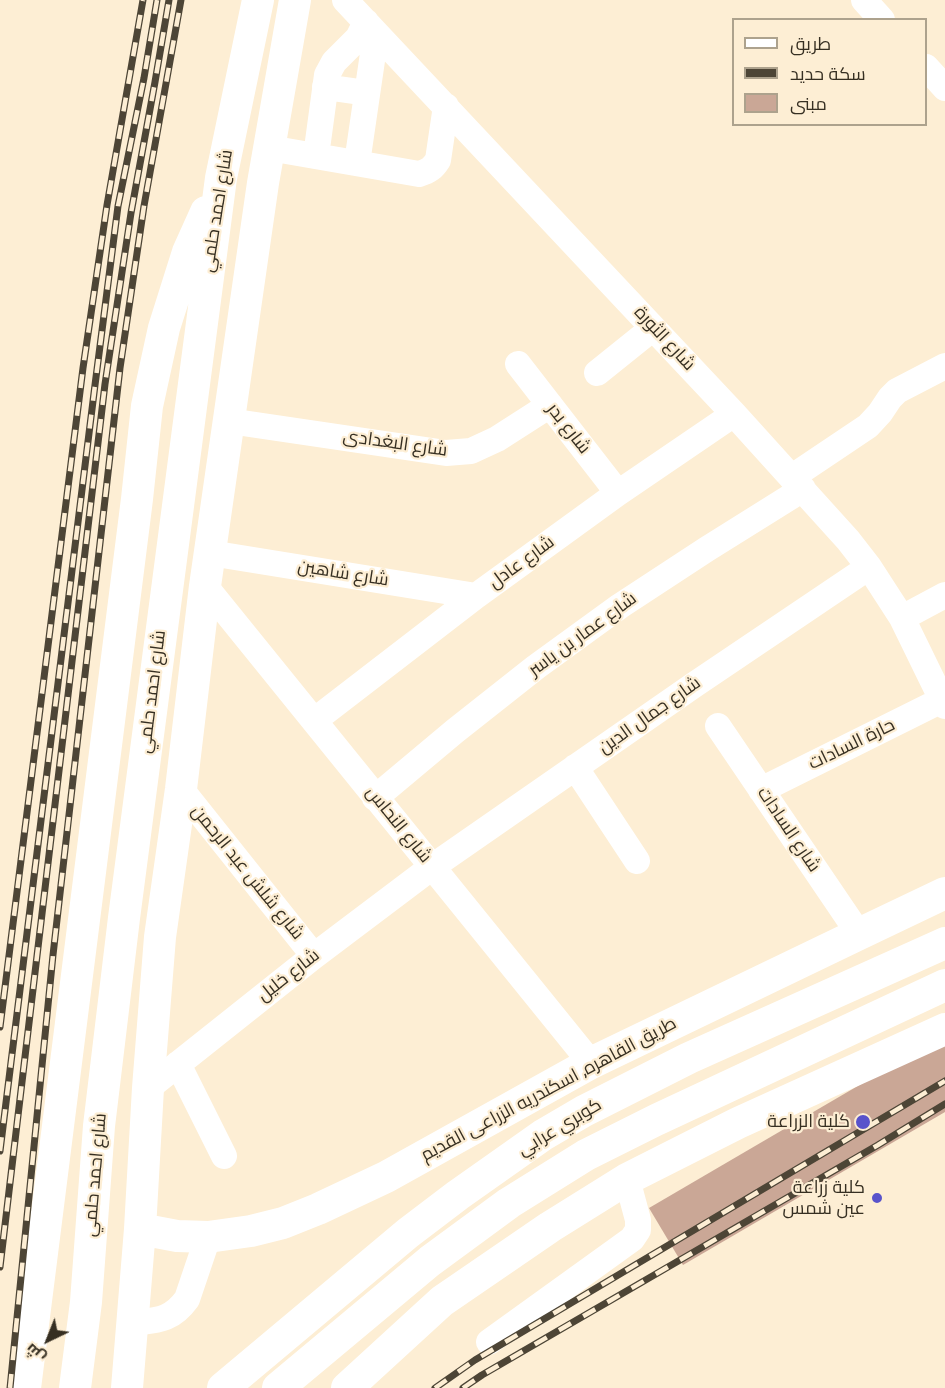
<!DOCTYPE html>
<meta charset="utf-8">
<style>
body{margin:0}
#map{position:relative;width:945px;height:1388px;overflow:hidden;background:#fdeed4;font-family:Roboto,Cairo,sans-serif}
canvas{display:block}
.legend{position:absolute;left:732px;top:18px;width:195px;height:108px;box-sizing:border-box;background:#fdeed4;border:2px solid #ada28d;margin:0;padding:8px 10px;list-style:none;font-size:18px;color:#362f22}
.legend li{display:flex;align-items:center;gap:12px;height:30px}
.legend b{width:30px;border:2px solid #ada28d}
.north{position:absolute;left:18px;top:1310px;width:60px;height:60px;-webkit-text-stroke:4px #fdeed4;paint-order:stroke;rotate:223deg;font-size:16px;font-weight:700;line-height:24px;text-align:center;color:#362f22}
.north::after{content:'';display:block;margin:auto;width:21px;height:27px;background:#362f22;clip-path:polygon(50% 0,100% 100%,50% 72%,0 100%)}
</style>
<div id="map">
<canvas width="945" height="1388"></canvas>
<ul class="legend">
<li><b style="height:8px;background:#fff"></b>طريق</li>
<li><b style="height:8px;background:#4d4536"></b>سكة حديد</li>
<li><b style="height:16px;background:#caa796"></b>مبنى</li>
</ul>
<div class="north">ش</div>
</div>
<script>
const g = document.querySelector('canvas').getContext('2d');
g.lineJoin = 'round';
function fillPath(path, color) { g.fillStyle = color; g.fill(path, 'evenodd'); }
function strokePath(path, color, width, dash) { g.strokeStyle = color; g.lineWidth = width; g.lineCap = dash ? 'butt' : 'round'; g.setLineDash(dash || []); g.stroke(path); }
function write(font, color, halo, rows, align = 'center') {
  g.font = font + ' Roboto,Cairo,sans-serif'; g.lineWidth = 4.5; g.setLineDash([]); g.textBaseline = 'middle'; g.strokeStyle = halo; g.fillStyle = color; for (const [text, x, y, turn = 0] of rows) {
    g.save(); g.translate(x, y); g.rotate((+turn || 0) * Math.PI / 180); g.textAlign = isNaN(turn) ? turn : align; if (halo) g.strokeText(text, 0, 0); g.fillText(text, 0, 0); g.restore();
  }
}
fillPath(new Path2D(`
 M945 1035V1112L683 1265 649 1208Z`), '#caa796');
strokePath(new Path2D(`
 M345 0 734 414 848 540 869 567 902 618 945 706
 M864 0 882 20
 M926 67 945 88
 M325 87 367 93
 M269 148 419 174C429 171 433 168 438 160L446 106
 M316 156 327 75 334 62 358 38 366 22
 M357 163 376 33
 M518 364 618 493
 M597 373 653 328
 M229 421 446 453 471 451 497 439 550 405
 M792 477 868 426 880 413 890 398 897 391 945 366
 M210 553 476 596
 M205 586 591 1063
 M902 618 945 595
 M315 720 476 596 618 493 734 414
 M718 726 859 934
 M575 767 637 861
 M181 789 314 956
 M761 790 942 700
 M375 798 455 731 536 667 620 606 707 549 803 489
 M178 1064 224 1156
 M148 1088 314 956 432 867 694 685 869 567
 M133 1323C157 1320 171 1321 187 1299L208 1237
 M489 1342 632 1239 638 1230V1220L627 1179`), '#fff', 26);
strokePath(new Path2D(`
 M140 1229 177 1236 208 1237 251 1231 283 1223 318 1209 386 1177 591 1063 859 934 945 893
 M25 1388 137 499 147 406 164 328 188 252 206 212
 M75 1388 86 1302 99 1126 124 918 221 178 258 0
 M127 1388 140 1229 148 1088 160 937 181 789 205 586 263 183 295 0
 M223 1388 408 1233 458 1195 543 1135 584 1111 689 1058 945 943
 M278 1388 430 1261 509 1203 586 1155 656 1120 945 985
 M347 1388 442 1301 550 1227 627 1179 738 1123 945 1029`), '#fff', 32);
const rail = new Path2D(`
 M0 1027 83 368 107 205 143 0
 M0 1151 95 385 118 206 144 78 157 0
 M0 1267 105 384 131 213 155 82 169 0
 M10 1388 53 955 120 368 144 206 181 0
 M435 1388 475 1360 945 1081
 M463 1388 482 1375 878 1145 945 1104`);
strokePath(rail, '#4d4536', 7);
strokePath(rail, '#fdeed4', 4.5, [14]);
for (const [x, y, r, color] of [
 [863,1122,8,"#5953cb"],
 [877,1198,6,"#5953cb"]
]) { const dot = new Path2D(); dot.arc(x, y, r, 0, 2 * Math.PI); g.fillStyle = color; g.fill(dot); strokePath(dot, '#fdeed4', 2); }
write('18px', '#362f22', '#fdeed4', [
 ["شارع احمد حلمي",218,211,-81],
 ["شارع الثورة",664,339,47],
 ["شارع بدر",568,429,52],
 ["شارع البغدادى",395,444,8],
 ["شارع عادل",522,563,-36],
 ["شارع شاهين",343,574,9],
 ["شارع عمار بن ياسر",583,635,-36],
 ["شارع احمد حلمي",153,692,-83],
 ["شارع جمال الدين",650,716,-35],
 ["حارة السادات",852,745,-26],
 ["شارع النحاس",398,825,51],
 ["شارع السادات",788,830,56],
 ["شارع شلش عبد الرحمن",247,873,51],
 ["شارع خليل",289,976,-38],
 ["طريق القاهره, اسكندريه الزراعى القديم",549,1090,-28],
 ["كوبري عرابي",560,1128,-31],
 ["شارع احمد حلمي",96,1175,-85]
]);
write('18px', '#362f22', '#fdeed4', [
 ["كلية الزراعة",850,1122],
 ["كلية زراعة",865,1188],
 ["عين شمس",865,1209]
], 'right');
</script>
